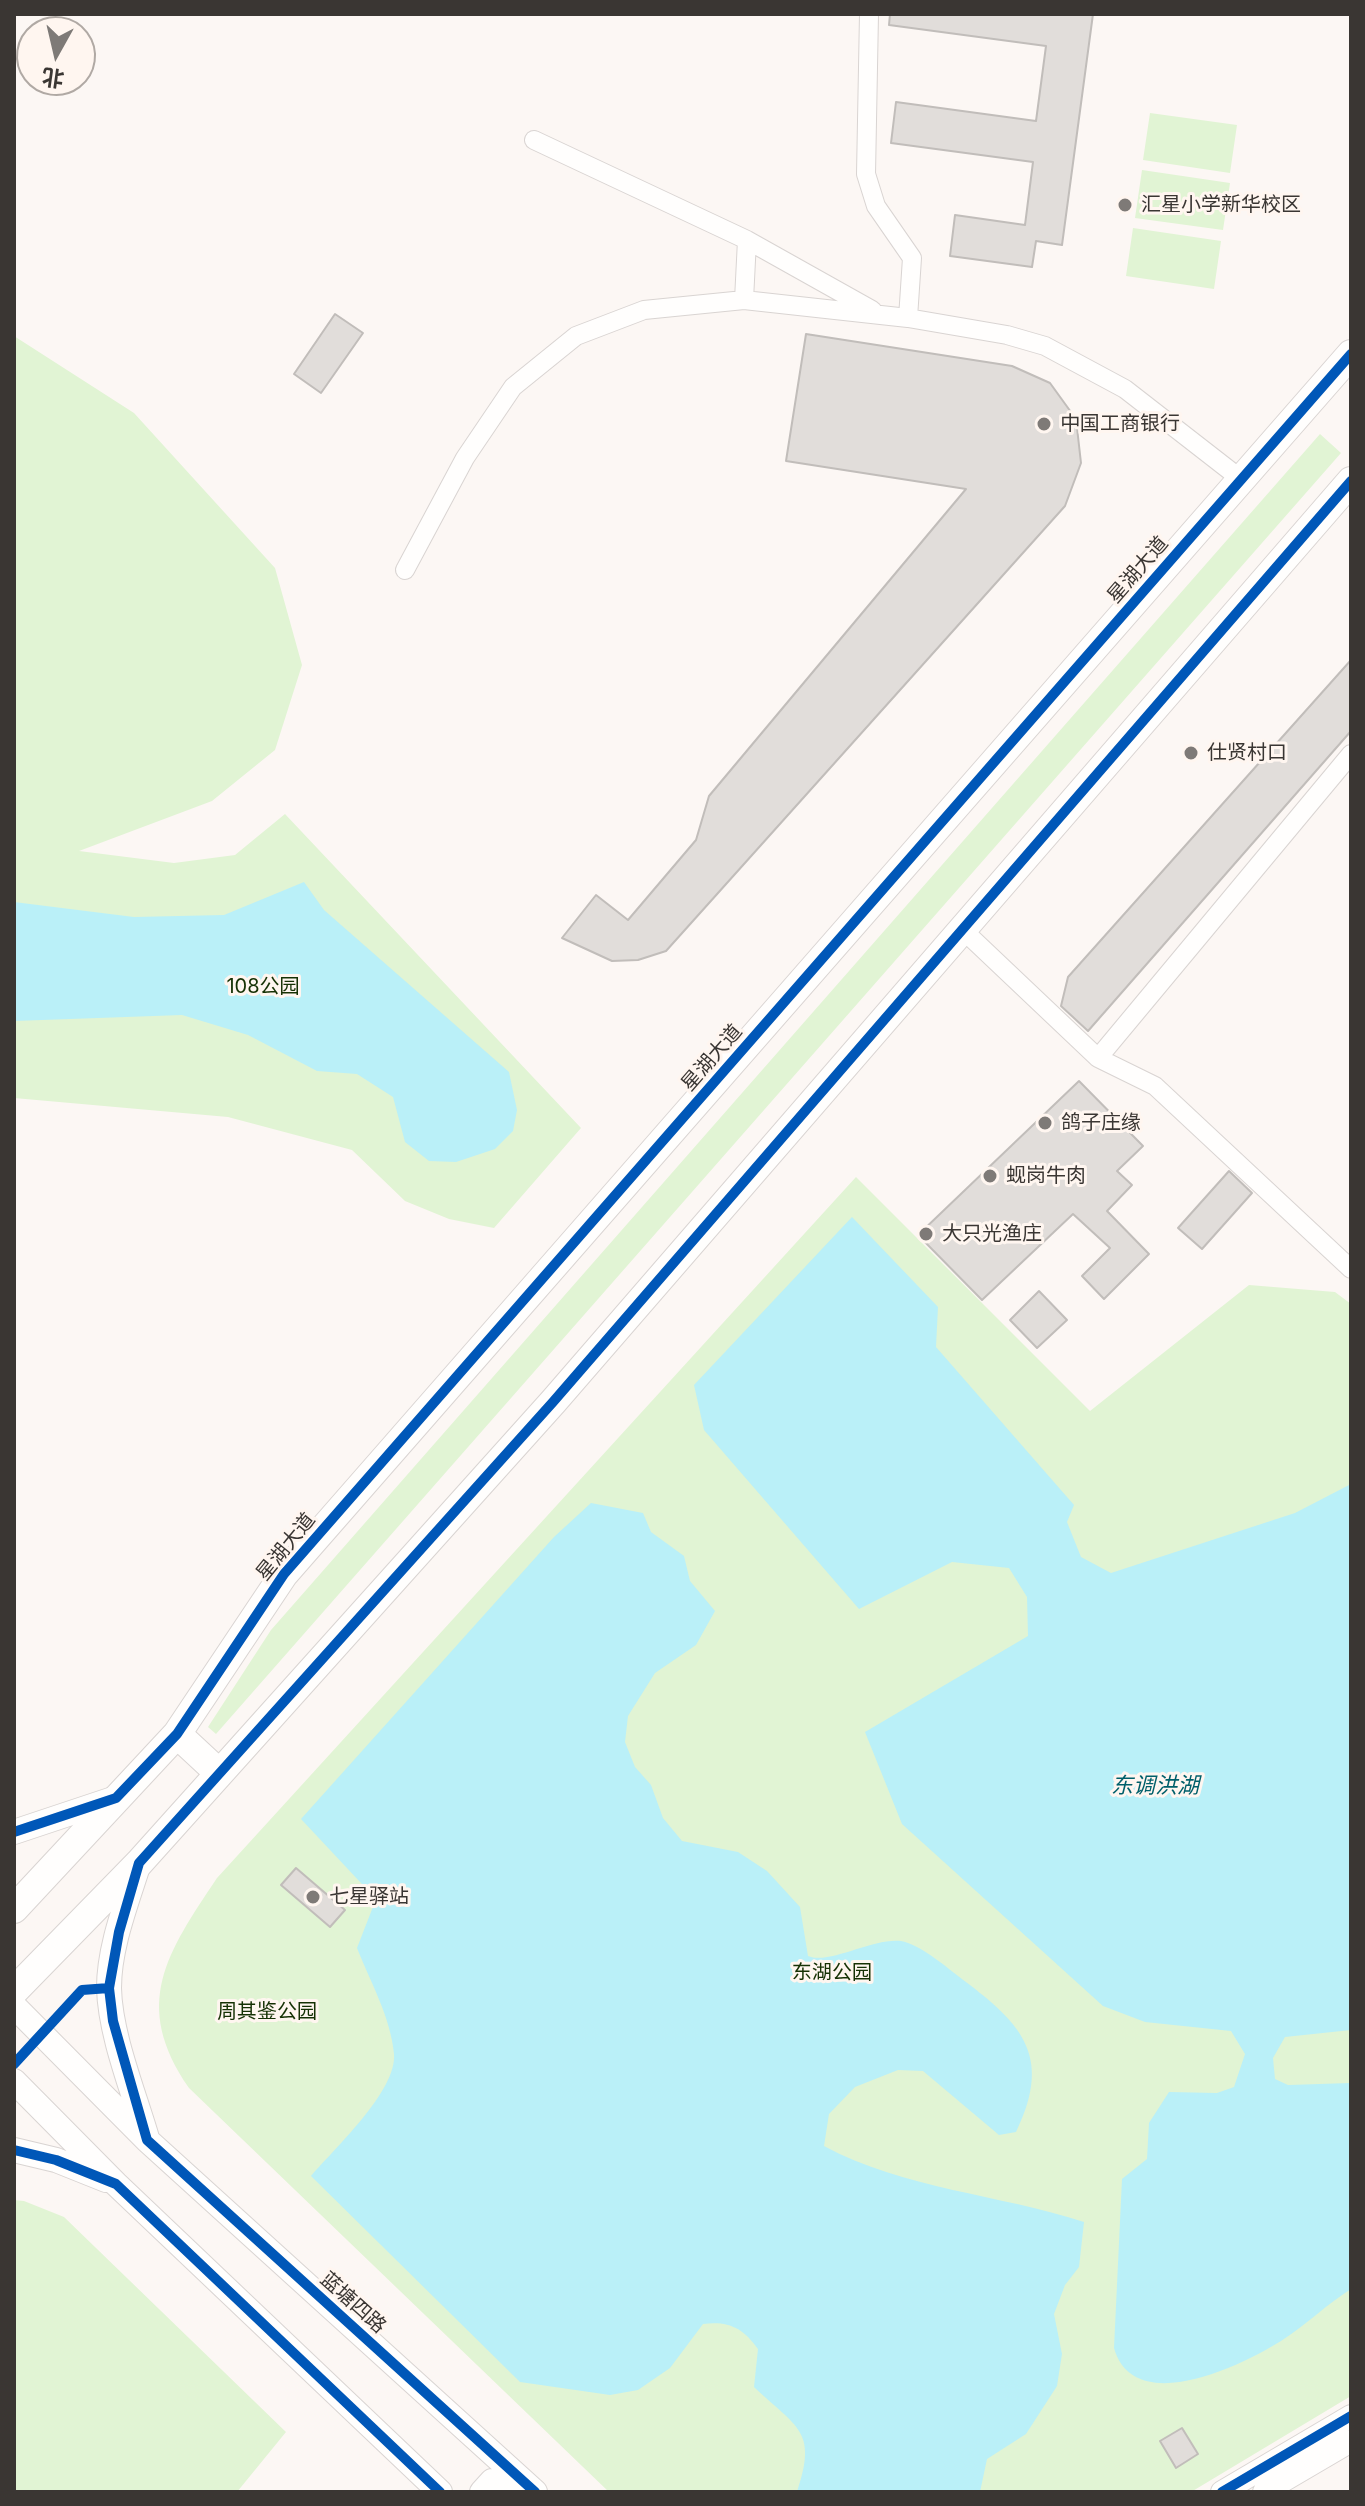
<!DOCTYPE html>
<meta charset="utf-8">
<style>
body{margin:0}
#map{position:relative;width:1365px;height:2506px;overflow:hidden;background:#fcf7f4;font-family:Inter,"Noto Sans SC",sans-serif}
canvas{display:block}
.frame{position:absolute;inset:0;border:16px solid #3a3633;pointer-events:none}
.north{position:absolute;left:16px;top:16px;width:80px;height:80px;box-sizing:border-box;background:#fff6f0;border:2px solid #b0a9a4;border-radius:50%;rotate:188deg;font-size:22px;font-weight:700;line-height:32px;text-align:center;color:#3a3633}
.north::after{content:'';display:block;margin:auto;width:28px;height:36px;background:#7e7a77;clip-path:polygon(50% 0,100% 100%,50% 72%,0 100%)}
</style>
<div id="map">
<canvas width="1365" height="2506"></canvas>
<div class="frame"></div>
<div class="north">北</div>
</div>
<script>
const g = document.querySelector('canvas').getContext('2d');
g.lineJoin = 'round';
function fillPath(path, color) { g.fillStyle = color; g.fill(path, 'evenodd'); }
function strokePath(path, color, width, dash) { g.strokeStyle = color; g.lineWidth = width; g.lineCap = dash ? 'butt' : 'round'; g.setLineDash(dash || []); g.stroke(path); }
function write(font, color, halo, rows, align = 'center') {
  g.font = font + ' Inter,"Noto Sans SC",sans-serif'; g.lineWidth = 6; g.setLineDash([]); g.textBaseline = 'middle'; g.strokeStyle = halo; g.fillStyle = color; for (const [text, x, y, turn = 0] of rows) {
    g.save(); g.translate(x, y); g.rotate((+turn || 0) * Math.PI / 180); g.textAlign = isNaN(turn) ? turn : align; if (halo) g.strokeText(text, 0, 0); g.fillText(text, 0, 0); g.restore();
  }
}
fillPath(new Path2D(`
 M1150 113 1237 125 1230 173 1143 160Z
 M1142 170 1230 183 1223 230 1135 218Z
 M1133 228 1221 241 1214 289 1126 276Z
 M14 336 134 413 275 568 302 665 275 750 212 801 79 851 174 863 235 855 285 814 581 1128 494 1228 449 1219 405 1201 352 1150 228 1117 14 1098Z
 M1320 434 1341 453 216 1734 208 1727 271 1630Z
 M856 1177 1090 1411 1249 1285 1335 1292 1351 1304V2396L1191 2492H609L189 2088C131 2004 167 1953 217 1878Z
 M14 2200 24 2201 64 2217 286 2432 237 2492H14Z`), '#e1f4d4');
fillPath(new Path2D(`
 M304 882 324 910 509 1072 517 1110 513 1131 495 1149 456 1162 429 1161 405 1142 393 1097 357 1074 317 1071 248 1035 182 1015 14 1021V902L134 917 224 915Z
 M852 1217 938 1307 936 1347 1074 1505 1067 1522 1081 1557 1111 1573 1295 1513 1351 1484V2030L1285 2037 1273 2058 1275 2079 1288 2085 1351 2083V2289C1327 2304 1306 2325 1281 2341 1241 2366 1134 2418 1114 2348L1122 2179 1147 2159 1149 2123 1169 2092 1217 2093 1234 2087 1245 2054 1231 2031 1145 2022 1103 2006 902 1824 865 1732 1028 1636 1027 1597 1009 1568 952 1562 859 1609 704 1430 694 1385Z
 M591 1503 643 1513 651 1532 684 1556 690 1581 715 1611 696 1645 655 1673 628 1716 625 1742 635 1767 651 1785 663 1818 682 1841 738 1852 767 1871 800 1907 808 1956C830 1965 871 1938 901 1941 919 1944 944 1965 958 1976 1018 2021 1055 2053 1016 2132L999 2135 923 2071 898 2070 855 2087 829 2114 824 2146C904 2189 998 2194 1084 2222L1079 2267 1065 2285 1054 2314 1062 2354 1057 2386 1026 2434 987 2459 980 2492H797C818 2430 797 2428 754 2387L758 2349C743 2328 729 2321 703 2324L670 2368 638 2390 610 2395 520 2382 311 2176C334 2149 397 2091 394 2054 391 2018 370 1981 357 1948L376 1899 301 1819 554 1537Z`), '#baf0f8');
const building = new Path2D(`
 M890 14H1093L1062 245 1036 241 1032 267 950 256 955 215 1025 225 1033 162 891 143 896 102 1036 121 1046 46 889 25Z
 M335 314 363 333 321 393 294 374Z
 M806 334 1012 366 1050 383 1076 419 1081 463 1065 506 666 951 638 960 612 961 562 938 596 895 628 920 696 840 709 796 966 489 786 461Z
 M1351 660V731L1088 1031 1061 1006 1068 977Z
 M1079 1081 1143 1146 1117 1171 1132 1185 1107 1211 1149 1254 1104 1299 1082 1276 1110 1248 1073 1214 982 1300 918 1235Z
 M1229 1171 1252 1193 1202 1249 1178 1228Z
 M1039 1291 1067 1320 1037 1348 1010 1320Z
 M296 1868 345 1910 330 1927 281 1885Z
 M1182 2428 1198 2454 1176 2468 1160 2441Z`);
fillPath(building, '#e1ddda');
strokePath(building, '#c1bdba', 2);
const minor = new Path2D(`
 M869 14 866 174 876 206 912 258 908 318
 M534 140 747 240 872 310
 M744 300 747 240
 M405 570 465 458 513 387 576 336 644 310 744 300 908 318 1007 335 1045 346 1125 389 1242 480
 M963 930 1098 1058 1351 754
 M1098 1058 1155 1086 1351 1269`);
const tertiary = new Path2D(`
 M1222 2492 1351 2416
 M1264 2492 1351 2441`);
const secondary = new Path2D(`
 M14 1832 116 1798
 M139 1863C127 1902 109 1946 109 1988 110 2035 134 2093 147 2138
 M14 2006 147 2140 535 2492
 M14 2081 116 2184 440 2492
 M14 2150 56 2160 106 2180
 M482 2492 492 2481H507L529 2489`);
const primary = new Path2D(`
 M177 1734 219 1773
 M14 1909 177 1734 284 1574 1351 354
 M14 1991 139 1863 553 1402 1351 481`);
strokePath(minor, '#d9d4d2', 20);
strokePath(tertiary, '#d9d4d2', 24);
strokePath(secondary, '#d9d4d2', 26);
strokePath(primary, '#d9d4d2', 30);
strokePath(minor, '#fffefd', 18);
strokePath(tertiary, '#fffefd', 22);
strokePath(secondary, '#fffefd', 24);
strokePath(primary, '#fffefd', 28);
strokePath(new Path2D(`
 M14 1832 116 1798 177 1734 284 1574 1351 354
 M14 2064 82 1990 109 1988
 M14 2150 56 2160 116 2184 440 2492
 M535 2492 147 2140 113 2021 109 1988 119 1932 139 1863 553 1402 1351 481
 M1222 2492 1351 2416`), '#0057b8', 10);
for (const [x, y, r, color] of [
 [1125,205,8,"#7e7a77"],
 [1044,424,8,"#7e7a77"],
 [1191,753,8,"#7e7a77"],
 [1045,1123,8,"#7e7a77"],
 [990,1176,8,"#7e7a77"],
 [926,1234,8,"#7e7a77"],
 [313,1897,8,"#7e7a77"]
]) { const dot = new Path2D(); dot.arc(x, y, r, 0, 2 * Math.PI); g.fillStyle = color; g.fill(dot); strokePath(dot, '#fff6f0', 3); }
write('20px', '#3a3633', '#fff6f0', [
 ["汇星小学新华校区",1141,205],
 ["中国工商银行",1060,424],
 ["仕贤村口",1207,753],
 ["鸽子庄缘",1061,1123],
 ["蚬岗牛肉",1006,1176],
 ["大只光渔庄",942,1234],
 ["七星驿站",329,1897]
], 'left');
write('20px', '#3a3633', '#fff6f0', [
 ["星湖大道",1138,570,-49],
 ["星湖大道",712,1058,-49],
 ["星湖大道",286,1547,-51],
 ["蓝塘四路",353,2303,42]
]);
write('20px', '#153104', '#fff6f0', [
 ["108公园",263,987],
 ["东湖公园",832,1973],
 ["周其鉴公园",267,2012]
]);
write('italic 22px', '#005f6a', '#fff6f0', [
 ["东调洪湖",1155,1786]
]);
</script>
